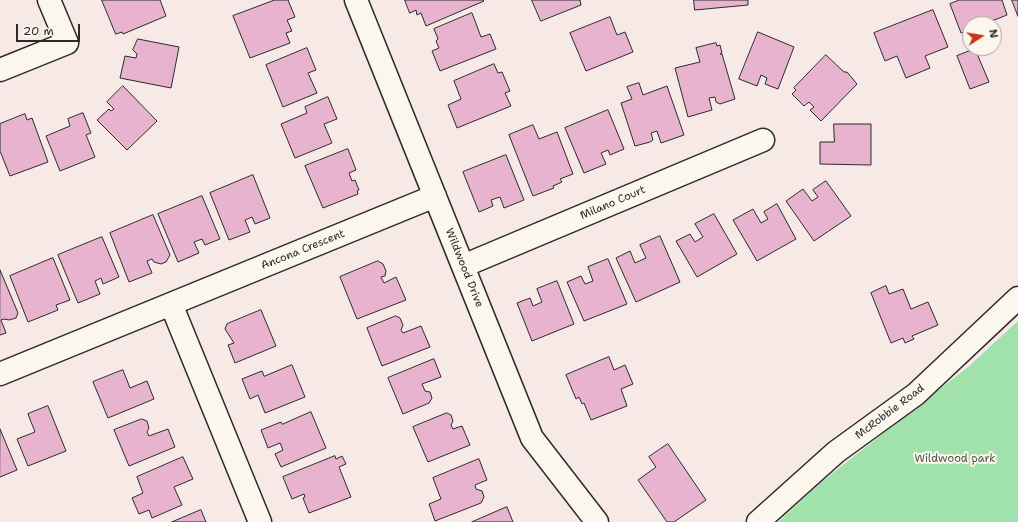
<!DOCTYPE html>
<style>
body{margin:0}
#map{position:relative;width:1018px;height:522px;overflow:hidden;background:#f7e9e6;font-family:"Shantell Sans",sans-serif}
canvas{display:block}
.north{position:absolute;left:962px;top:16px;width:40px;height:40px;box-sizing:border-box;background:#fbf7ec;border:1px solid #a8a59f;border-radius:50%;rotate:78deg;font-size:11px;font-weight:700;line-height:16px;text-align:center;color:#2b2b2b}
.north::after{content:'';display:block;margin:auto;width:14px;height:18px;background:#c8321e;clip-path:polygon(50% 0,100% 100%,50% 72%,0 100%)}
.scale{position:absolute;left:16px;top:24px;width:64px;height:18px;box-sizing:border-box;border:2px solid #2b2b2b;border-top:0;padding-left:5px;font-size:12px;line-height:14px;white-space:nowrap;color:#2b2b2b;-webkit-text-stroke:3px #fbf7ec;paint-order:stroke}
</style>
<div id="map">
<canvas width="1018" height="522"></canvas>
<div class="north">N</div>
<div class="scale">20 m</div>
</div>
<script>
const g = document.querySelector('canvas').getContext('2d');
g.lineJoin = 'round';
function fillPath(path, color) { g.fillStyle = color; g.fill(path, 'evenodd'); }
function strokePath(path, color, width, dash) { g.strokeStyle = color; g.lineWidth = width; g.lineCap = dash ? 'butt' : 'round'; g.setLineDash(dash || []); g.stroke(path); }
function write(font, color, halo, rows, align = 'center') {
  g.font = font + ' "Shantell Sans",sans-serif'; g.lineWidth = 4; g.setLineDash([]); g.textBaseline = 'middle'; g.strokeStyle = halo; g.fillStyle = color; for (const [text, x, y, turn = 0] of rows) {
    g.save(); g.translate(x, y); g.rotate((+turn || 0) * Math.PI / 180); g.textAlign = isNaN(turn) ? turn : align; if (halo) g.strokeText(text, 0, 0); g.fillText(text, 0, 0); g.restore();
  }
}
fillPath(new Path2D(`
 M1018 321V522H778L825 479 968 367Z`), '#a1e2ac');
const building = new Path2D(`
 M102 0H160L166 16 123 34 122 32 116 34Z
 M275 0H288L295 17 287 20 292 31 286 33 290 43 250 58 233 16Z
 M405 0H483L484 1 426 26 421 13 417 15 416 10 410 13Z
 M532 0H580L581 5 541 21Z
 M694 0H748V5L695 10Z
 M960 0H1002L1007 15 984 24H970V30L961 33 950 4Z
 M1012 0H1018V16Z
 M933 10 948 47 925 56 930 68 906 78 897 56 885 61 874 33Z
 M472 13 481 37 490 34 496 49 440 71 432 51 439 48 436 41 438 39 434 29Z
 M610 17 617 35 625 32 633 52 586 71 570 33Z
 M758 32 794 47 778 89 765 84 767 78 761 75 757 86 739 79Z
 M138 39 179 47 171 88 120 78 125 56 136 58 137 54 133 50Z
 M716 43 717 46 720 45 722 53 720 54H722L735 99 720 104 716 102 715 97 709 98 712 110 688 117 675 68 700 62 696 48Z
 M307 48 316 70 308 73 317 93 283 107 266 65Z
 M975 49 989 82 970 89 957 56Z
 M826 55 844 72H847L857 84 821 121 810 110 814 107 809 102 804 106 792 94 796 90 794 88Z
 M494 64 498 73 502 72 510 91 505 93 511 106 457 128 448 105 461 99 454 81Z
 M639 83 643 95 667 86 684 135 661 143 657 131 651 133 653 140 650 142 635 146 621 103 632 99 627 87Z
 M123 86 157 121 127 150 97 120 109 109 111 111 114 109 107 102Z
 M328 97 337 119 324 124 332 143 295 158 281 124 307 113 305 107Z
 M608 110 624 149 610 155 608 150 601 153 606 164 584 173 565 128Z
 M83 113 91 133 86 135 95 157 60 171 46 136 70 126 68 119Z
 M25 114 27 120 32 118 48 162 10 176 0 151V124Z
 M834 124H871V165L820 164V142H834Z
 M533 125 539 139 557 132 573 174 560 179 562 182 553 186 554 188 533 196 509 135Z
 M348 149 356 170 349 173 352 181 355 180 359 190 357 191 358 194 323 208 305 166Z
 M506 155 524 200 504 208 500 197 491 200 493 206 479 212 463 172Z
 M253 175 270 218 255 224 252 217 245 220 250 232 229 240 210 193Z
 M826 181 851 216 814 241 786 201 803 189 812 201 818 197 813 190Z
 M202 196 220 239 205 245 202 239 194 242 199 253 178 262 158 214Z
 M777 204 796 239 757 261 733 220 753 209 761 223 768 219 764 212Z
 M714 214 737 254 697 277 676 241 690 234 695 242 703 237 695 224Z
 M153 215 170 255 166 262 161 264 154 262 152 259 147 261 152 273 129 282 110 233Z
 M660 236 680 282 636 302 616 258 630 251 635 263 646 258 640 245Z
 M102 237 119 277 103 284 101 278 95 281 100 294 78 303 58 255Z
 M53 258 70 300 56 305 58 310 28 322 10 276Z
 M608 259 627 304 584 321 567 282 581 276 585 284 593 281 588 267Z
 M378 261 383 264 386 271 385 276 381 277 384 283 396 277 406 300 357 319 340 277Z
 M0 270 18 313 16 318 9 320 4 319 1 320 6 333 0 335Z
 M557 281 574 324 532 341 517 303 530 298 533 306 542 302 537 289Z
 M886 286 889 294 903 289 911 309 928 302 938 325 912 336 914 339 905 343 903 338 891 343 871 293Z
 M261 310 276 346 235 363 228 345 234 343 225 329 227 324Z
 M396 316 400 318 403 325 401 330 403 333 421 326 430 347 382 366 367 328Z
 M609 357 614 370 625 365 633 384 621 389 627 406 591 420 584 403 582 404 579 397 576 399 566 375Z
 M434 359 441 377 422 384 425 391 430 392 432 398 429 403 403 414 388 378Z
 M292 365 305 397 265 413 258 395 250 399 242 379 262 371 264 376Z
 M123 370 130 388 147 381 154 399 108 418 93 382Z
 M48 406 66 451 28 466 17 439 35 432 28 414Z
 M311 412 326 448 281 467 275 454 283 450 280 443 268 448 261 430 281 422 282 424Z
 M447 413 451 415 453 421 451 425 453 429 462 426 470 445 428 462 413 427Z
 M142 419 147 421 149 428 147 432 149 436 168 429 175 447 129 466 114 430Z
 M0 429 17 470 0 477Z
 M668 444 706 500 674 522H667L638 480 656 467 649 457Z
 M335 456 336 459 342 456 346 464 339 467 351 497 309 513 303 498 305 497 304 494 292 499 283 477Z
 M183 457 193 479 174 487 182 505 152 518 149 510 139 514 132 498 143 493 137 477Z
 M479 459 487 480 475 485 476 489 482 491 484 497 481 503 435 521 429 504 441 499 433 478Z
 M507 507 513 522H472Z
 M201 510 206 522H172Z`);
fillPath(building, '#e7b3ce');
strokePath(building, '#2b2b2b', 1);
const minor = new Path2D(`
 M356 0 532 438 597 522
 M0 70 67 43 49 0
 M463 266 763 140
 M171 304 260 522
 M0 374 435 196
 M758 522 836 452 916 394 1018 298`);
strokePath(minor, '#2b2b2b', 25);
strokePath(minor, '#fbf7ec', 22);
write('11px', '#2b2b2b', '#fbf7ec', [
 ["Milano Court",613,203,-23],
 ["Ancona Crescent",303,250,-22],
 ["Wildwood Drive",464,268,68],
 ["McRobbie Road",890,412,-37]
]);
write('11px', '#48594b', '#fbf7ec', [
 ["Wildwood park",955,459]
]);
</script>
